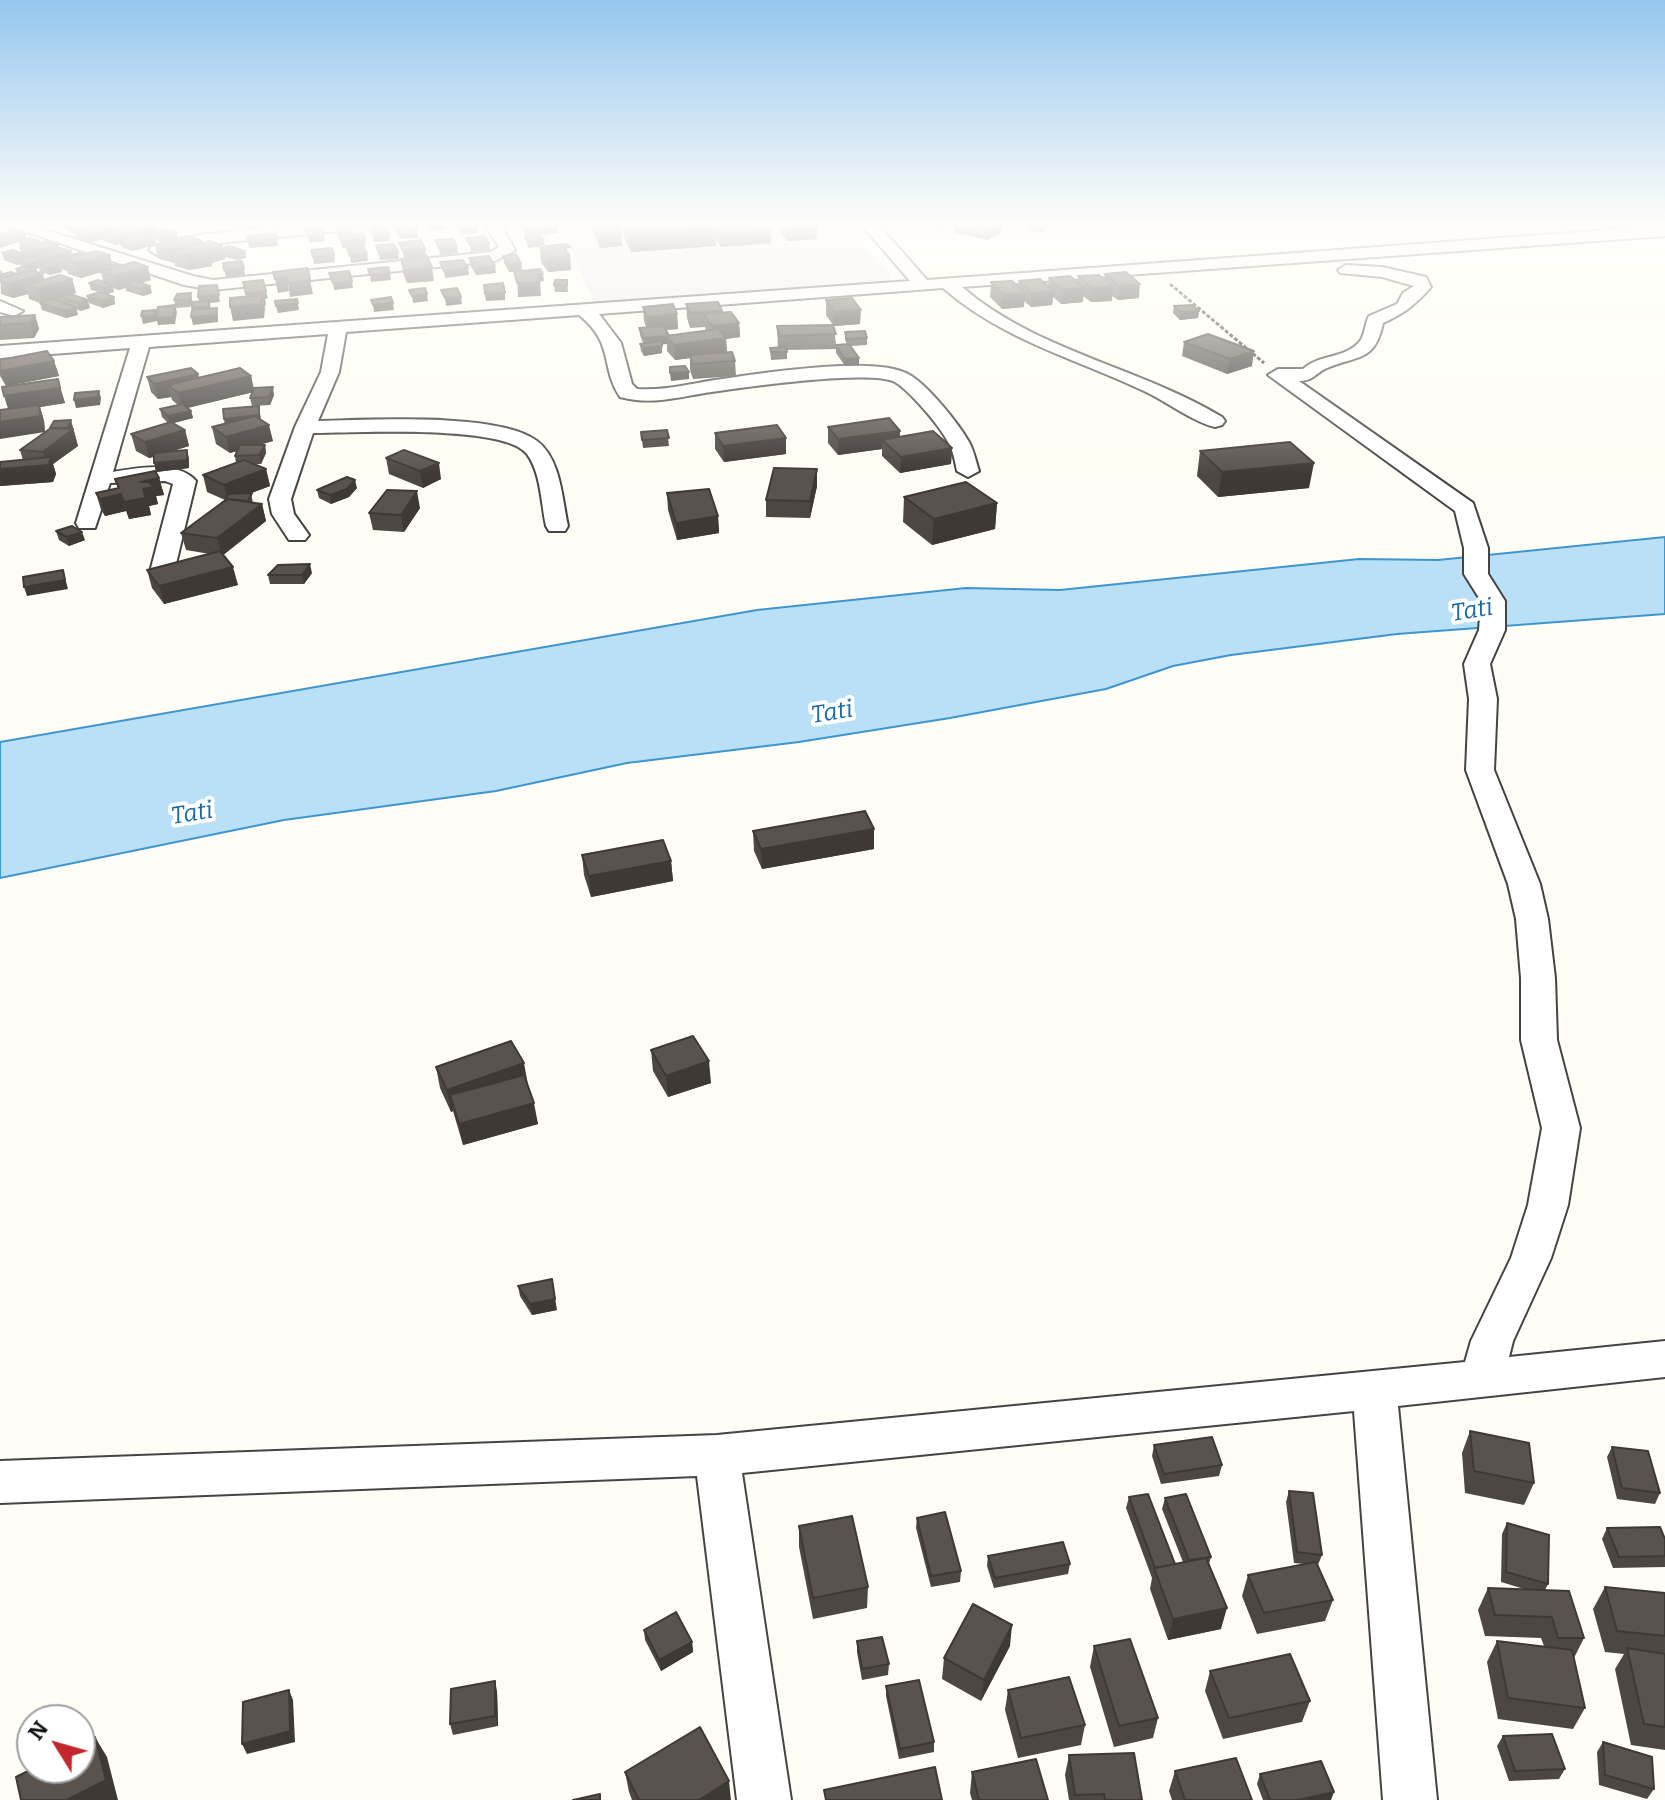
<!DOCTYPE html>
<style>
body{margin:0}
#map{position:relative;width:1665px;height:1800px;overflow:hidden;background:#fffdf5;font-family:Bitter,serif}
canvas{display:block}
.north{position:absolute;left:16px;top:1704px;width:80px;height:80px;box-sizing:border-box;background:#fff;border:2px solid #a0a0a0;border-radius:50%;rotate:307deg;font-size:22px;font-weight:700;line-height:32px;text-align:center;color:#111}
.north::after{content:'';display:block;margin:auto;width:28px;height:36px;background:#c4262e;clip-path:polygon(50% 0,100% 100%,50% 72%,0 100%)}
</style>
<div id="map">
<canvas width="1665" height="1800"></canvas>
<div class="north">N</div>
</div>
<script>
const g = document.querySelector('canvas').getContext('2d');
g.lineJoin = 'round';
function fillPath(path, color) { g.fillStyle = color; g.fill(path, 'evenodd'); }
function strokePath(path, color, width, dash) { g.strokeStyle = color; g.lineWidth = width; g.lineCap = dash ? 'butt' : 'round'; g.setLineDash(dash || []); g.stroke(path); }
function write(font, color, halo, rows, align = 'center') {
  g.font = font + ' Bitter,serif'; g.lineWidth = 8; g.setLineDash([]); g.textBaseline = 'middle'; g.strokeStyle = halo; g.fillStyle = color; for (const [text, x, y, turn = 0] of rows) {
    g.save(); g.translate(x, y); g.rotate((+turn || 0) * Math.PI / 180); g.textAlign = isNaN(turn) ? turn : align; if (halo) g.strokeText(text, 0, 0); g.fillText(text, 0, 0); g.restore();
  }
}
fillPath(new Path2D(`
 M561 223H835L893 276 884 284 595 306Z`), '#eee6ef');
const water = new Path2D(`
 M1665 537V614L1397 634 1231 655 1173 666 1106 689 950 718 799 742 627 763 496 791 284 820 0 878V742L757 610 966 588 1060 590 1359 559 1438 560Z`);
fillPath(water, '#b9e0f7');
strokePath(water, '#3f96cf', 2);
const minor = new Path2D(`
 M0 223H23L193 276 213 280 491 252 499 247 484 223H500L515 250 495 261 213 290 184 285Z
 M320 223H376L368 228 199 245 157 255 149 250 151 247 199 235Z
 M860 223H877L927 280 1665 226V236L962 287C1036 351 1139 367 1222 417L1225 421 1222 425 1215 427C1193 422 1166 401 1144 391 1074 358 1003 340 943 288L599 314 621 343 632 384 637 389C663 391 689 384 715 380 757 374 873 355 908 374 927 384 959 424 969 442 974 451 976 462 979 471L968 477 957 471C955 461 953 450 948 442 940 426 910 391 895 382 870 369 738 388 705 393 675 398 650 405 620 397 600 367 615 344 579 315L346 332 339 372 318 421C368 420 499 412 537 441 561 459 562 499 568 526L565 531H549L546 526C541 503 541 473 527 454 505 424 352 433 313 433L291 499 294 514 309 535 305 540H289L272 514 269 499 295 427 321 372 328 334 149 347 113 472C137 468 178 460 196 481L175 568 171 573H155L151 568 173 484 165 481 110 483 95 528H79L76 523 130 348 0 358V346L910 281Z
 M1346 265 1382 267 1426 277 1431 287C1416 304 1405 313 1383 323 1375 362 1358 355 1327 368 1315 373 1314 381 1299 381L1473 503 1488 548V574L1505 601V630L1490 664 1497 699 1494 770 1540 884 1548 919 1555 978 1557 1040 1580 1128 1568 1205 1551 1258 1513 1341 1509 1357 1665 1341V1377L1398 1406 1437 1800H1383L1354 1411 742 1473 791 1800H737L697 1476 0 1503V1461L717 1435 1465 1362 1471 1341 1511 1258 1528 1205 1542 1128 1521 1040V978L1516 919 1508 884 1466 770 1469 699 1464 664 1479 630 1481 601 1464 574V548L1455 511 1268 375 1278 369H1303C1319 354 1346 359 1360 341 1365 335 1365 323 1369 316L1397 304 1403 293 1414 286 1382 277 1340 273 1338 270Z
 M0 301 23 311 14 316 0 312Z`);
strokePath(minor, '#444', 4);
strokePath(new Path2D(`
 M1170 284 1264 363`), '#333', 3, [4, 2]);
fillPath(minor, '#fff');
fillPath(new Path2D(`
 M51 223H142L156 227 157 231 177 232 178 239 202 241 203 243 222 245 223 248 245 251 246 258 237 260 225 257V259L212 263V266L189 270 175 266V263L158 259 155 245 164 243 155 240 156 244 133 251 121 247 120 244 115 245 104 241 103 239 89 243 77 239 75 234 68 231 67 229 64 230 52 226Z
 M451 223H475L478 233 462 234Z
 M590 223H615L622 246 600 248Z
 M623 223H766L771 243 721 247 715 238 716 246 631 252 624 237Z
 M780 223H815L817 239 787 241 780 232Z
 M932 223H1002L1001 233 987 240 954 233V226L939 228Z
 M1029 223H1050L1045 233 1028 231Z
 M7 232 25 234 26 239 39 241 40 243 59 248 72 255 112 264 151 280 141 283 152 293 143 296 126 291V288L118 290 113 288 114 292 106 294 114 297 115 304 103 308 89 303 87 296 99 292 91 290 89 283 103 282 101 272 81 278 68 274 67 271 61 269 62 272 50 275 40 272 39 268 35 269 44 279H72L76 293 70 294 90 308 80 311 76 309 78 315 66 318 42 310 40 303 29 299 28 294 13 298 1 294 0 270 2 271 3 274H17L16 269 22 267 19 264 17 265 4 260 2 253H21L19 242 0 248Z
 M540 248 570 254H569L571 270 548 272 541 262Z
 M503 256 521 263 522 270 509 272 504 263Z
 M469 258 496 273 476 275 470 265Z
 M401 259 434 281 407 283 403 273Z
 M1105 274 1139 298 1118 300 1112 296V301L1091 302 1083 296V302L1061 304 1053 297 1052 305 1031 307 1024 301V307L1002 309 990 297 991 282 1018 287 1019 281 1048 286 1049 278 1078 283V276L1104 279Z
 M567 280 568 292H555L554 285Z
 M191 293 192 300 190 307 176 308 174 300Z
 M826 300 860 324 834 326 836 345 847 344 845 340V332L867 338V345L851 346 859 358V365L845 366 836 353V349L787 350V359L771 360 770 348H778L777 326 833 325 826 315Z
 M686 304 722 311V313L739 323 740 337 726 339 727 353 735 361 736 376 693 379 690 370V358L675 360 667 351V344H662V353L644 356 641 351 640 344 643 343 640 335 639 328 646 327 644 321 643 307 677 314 678 329 666 330 669 336 706 331 705 327 690 328 687 318Z
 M1174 306 1199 311 1198 318 1180 320 1173 313Z
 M35 315 39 329 34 338 0 340V317Z
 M1184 342 1252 366 1227 374 1182 356Z
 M0 360 54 361 59 376 6 386 0 376Z
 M198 374 199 378 251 376 254 389 274 395 270 405 252 406 250 398 253 392 188 408 191 411 193 418 173 423 185 430 189 446 170 452 189 458V468L156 472 154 457 149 458 136 451 131 434 168 423 162 417 160 409 178 405 172 400 171 397 158 399 151 392 147 377Z
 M58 379 65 403 40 407 44 421 45 432 50 428H73L78 446 53 464 56 474 53 482 0 486V462L23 460 20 450 44 432 8 409Z
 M259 406 261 420 273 441 259 445H265L266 453 261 464H253L266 469 270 486 251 493 253 503 262 504 266 521 223 555 238 585 164 604 152 588 147 570 210 554 186 550 181 533 225 500 207 492 203 475 236 463 235 456 237 451 230 453 216 444 212 427 225 424Z
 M828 427 900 437 952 448 951 464 900 473 882 456V449L838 455 828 443Z
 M667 430 669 446 643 448 641 432Z
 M715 433 786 454 724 462 715 449Z
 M1200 451 1309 488 1218 497 1197 476Z
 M386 458 441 479 423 488 389 474Z
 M817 469V486L810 518 766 517V500Z
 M159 478 164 495 156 496 158 504 149 506 151 515 129 519 126 511 105 516 101 510 96 493 118 488 115 479Z
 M357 488 349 497 331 504 319 498 317 490Z
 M667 493 718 516 719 533 677 540 668 510Z
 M904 497 997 503 995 529 932 545 903 522Z
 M420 508 404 532 373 530 369 513Z
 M56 531 85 540 69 546 59 540Z
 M312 573 304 584H270L268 575Z
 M874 829V849L762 869 754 851 753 831Z
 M582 855 671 861 673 881 591 897 584 875Z
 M651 1050 711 1083 668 1097 653 1071Z
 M436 1067 527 1085 538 1124 463 1145 453 1111 451 1112 440 1088Z
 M518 1286 557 1310 532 1315 520 1296Z
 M1470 1431 1534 1483 1524 1505 1465 1493 1462 1453Z
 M1154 1445 1222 1465 1219 1476 1161 1484 1152 1456Z
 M1612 1447 1660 1493 1655 1504 1617 1499 1607 1457Z
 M1289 1491 1322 1555 1318 1565 1333 1600 1325 1621 1257 1634 1242 1596 1248 1575 1304 1564 1294 1563 1286 1502Z
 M1129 1497 1175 1564 1183 1562 1162 1509 1165 1498 1211 1557 1209 1564 1221 1629 1168 1640 1150 1589 1152 1578 1126 1508Z
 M917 1518 961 1571 960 1582 931 1587 916 1528Z
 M1507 1523 1548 1584 1545 1590 1584 1638 1574 1658 1585 1708 1573 1729 1498 1719 1487 1662 1497 1641 1544 1646 1541 1638 1485 1636 1478 1610 1488 1588 1524 1589 1501 1582 1502 1534Z
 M799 1526 868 1587 867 1608 813 1619 799 1547Z
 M1607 1528 1665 1539V1567L1613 1568 1602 1539Z
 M988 1556 1070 1564 1068 1574 994 1588 987 1566Z
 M1605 1587 1665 1593V1750L1631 1745 1615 1669 1624 1654 1605 1652 1593 1609Z
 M644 1630 692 1642 693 1652 661 1671 645 1640Z
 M857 1641 889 1664 888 1675 862 1680 857 1652Z
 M1010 1646 981 1701 942 1679 944 1658Z
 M1094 1646 1158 1718 1153 1738 1114 1747 1090 1667Z
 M1210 1671 1310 1701 1302 1722 1223 1739 1205 1691Z
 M886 1686 934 1742V1752L899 1759 886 1696Z
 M1008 1690 1085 1725 1081 1745 1018 1758 1005 1710Z
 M497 1691 498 1726 453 1735 450 1724Z
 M1503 1736 1565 1769 1559 1779 1509 1781 1497 1746Z
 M1603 1742 1654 1789 1647 1799 1599 1785 1597 1752Z
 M1069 1755 1142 1800H1069L1065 1775Z
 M1175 1771 1252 1800H1172L1169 1791Z
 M625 1772 731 1800H632L629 1792Z
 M972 1772 1048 1800H972L970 1793Z
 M1260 1774 1331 1800H1263L1257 1784Z`), '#4d4742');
fillPath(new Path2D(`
 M62 223H85L66 225 67 229 64 230Z
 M97 223H104L106 228 79 234 78 228Z
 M137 223H142L143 229 133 226 134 231 122 234 120 228Z
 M273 223H291L292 225 274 227Z
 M445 223 446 229 428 231 427 224Z
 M511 223H552L511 227Z
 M605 223H615L616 233H621L622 246 600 248 599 234Z
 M939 223H954V226L939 228Z
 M995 223H1002L1001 233 987 240V227Z
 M1046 223H1050L1045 233Z
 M477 226 478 233 462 234 461 228Z
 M557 226 558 233 525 236 524 230Z
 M715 226 716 246 631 252 629 232Z
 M817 226V239L787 241V228Z
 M156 227 158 233H151V235L146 236 145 230Z
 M111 229 113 236 102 235 103 239 89 243 87 236Z
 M771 230V243L721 247 720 234Z
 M139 231 140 238 119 240 120 244 115 245 113 238Z
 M417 231 418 238 399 239 398 233Z
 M177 232 178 239 164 243 162 236Z
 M25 234 26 240 19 241V242L0 248V240Z
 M324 234 325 241 309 243 308 236Z
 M389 234 390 241 374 242 373 236Z
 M154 238 156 244 133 251 131 244Z
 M277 239 278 246 249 248 248 242Z
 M365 239 366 245 342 248 341 241Z
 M544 239 545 246 528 248 527 241Z
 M202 241 205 253V251L222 245 225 259 212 263V266L189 270 186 256 172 252 175 263H173L170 250Z
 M489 243 490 250 471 252 470 245Z
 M58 244 60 251 37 254V257L33 258 32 252Z
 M457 246 458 253 440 255 439 248Z
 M425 249 426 256 404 258 403 251Z
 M71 251 73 258 53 260 54 264 49 265 48 258Z
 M245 251 246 258 237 260 236 254Z
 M398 252 399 259 380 260 379 254Z
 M367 254 368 261 351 263 350 256Z
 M26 255 28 262 18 260 19 264 17 265 15 258Z
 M110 255 113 269 101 268 102 272 81 278 77 264Z
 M334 255 335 262 314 264 313 257Z
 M570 256 571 270 548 272 547 258Z
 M42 260 44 267 38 265 39 268 31 270 29 264Z
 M521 263 522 270 509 272V265Z
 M60 265 62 272 50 275 48 268Z
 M495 266 496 273 476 275 475 268Z
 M148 267 151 280 132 286 125 284 126 288 118 290 114 276Z
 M432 267 434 281 407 283 405 270Z
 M244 268 245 275 226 277 224 270Z
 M468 268 469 275 445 278 444 271Z
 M36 270 38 276 43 274 46 286 72 279 76 293 41 303 37 289 25 285 28 294 13 298 9 284Z
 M390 273 391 280 371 282 370 275Z
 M543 274 544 281 518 283 540 282 541 296 518 297 517 276Z
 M286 277 289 291 278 293 275 279Z
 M310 280 313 294 290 297 288 283Z
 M352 281 353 288 334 290 333 283Z
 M1140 284 1139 298 1118 300 1119 286Z
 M112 285 114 292 105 295 103 288Z
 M217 285 220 302 210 303 211 313 194 315 192 308 200 304 198 297Z
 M150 286 152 293 143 296 141 289Z
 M1113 286 1112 301 1091 302 1092 288Z
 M1084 288 1083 302 1061 304 1062 290Z
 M266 291 268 298 265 299 266 303 265 308 262 299 265 309 264 318 233 321 230 307 247 301 246 294Z
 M1054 291 1052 305 1031 307 1032 293Z
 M191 293 192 300 190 307 189 300Z
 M505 293V300L486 301 485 294Z
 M1025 293 1024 307 1002 309 1003 295Z
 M427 294 428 301 413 303 412 296Z
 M114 297 115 304 103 308 101 301Z
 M461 297 462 304 446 306 445 298Z
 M88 300 90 308 80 311 78 303Z
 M298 303 299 310 278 313 276 306Z
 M393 303 394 310 374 312 373 305Z
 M175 305 177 312 175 324 158 325 157 321 143 324 141 316 156 310 157 318Z
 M76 307 78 315 66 318 64 311Z
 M217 308 218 316V322L193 325 191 317Z
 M861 310 860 324 834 326V312Z
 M1199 311 1198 318 1180 320 1181 312Z
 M677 314 678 329 648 331 647 317Z
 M35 315 39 329 34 338 30 323Z
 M739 323 740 337 726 339 727 353 690 355V358L675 360 674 345 713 340 712 326Z
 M666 336 667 344 644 346V338Z
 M662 346V353L644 356 643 348Z
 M1254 351 1252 366 1227 374 1230 359Z
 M859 358V365L845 366V359Z
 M54 361 59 376 6 386 1 371Z
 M689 372V379L671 381 670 373Z
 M198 374 202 388 251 376 254 392 182 409 178 393 168 385 171 397 158 399 154 384Z
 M273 387 274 395 270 405 269 397Z
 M60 388 65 403 40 407 44 421 45 432 0 439V422L9 412 4 396Z
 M99 391 101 398 100 405 76 408 74 400Z
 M259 406 261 423 225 427 224 419Z
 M191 411 193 418 170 424 168 416Z
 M71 420 78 446 53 464 56 474 53 482 0 486V469L47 465 43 452 69 433 68 428Z
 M269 425 273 441 230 453 226 437Z
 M185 430 189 446 149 458 145 442Z
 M900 431V447L882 440V449L838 455V439Z
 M786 438V454L724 462 723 446Z
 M265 445 266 453 261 464 259 455Z
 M952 448 951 464 900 473 901 457Z
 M187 450 189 458V468L156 472 154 463Z
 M439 463 441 479 423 488 420 471Z
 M1314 463 1309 488 1218 497 1222 472Z
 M266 469 270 486 228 502 224 485Z
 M817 469V486L810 518V501Z
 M159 478 164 495 156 496 158 504 149 506 151 515 129 519 124 502 140 482Z
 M355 480 357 488 349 497 331 504 330 495Z
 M417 491 420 508 404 532 401 515Z
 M121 494 126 511 105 516 100 499Z
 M997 503 995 529 932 545 934 519Z
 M262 504 266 521 222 556 217 538Z
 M718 516 719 533 677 540 676 523Z
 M82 532 85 540 69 546 67 537Z
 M310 564 312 573 304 584 302 575Z
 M233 567 238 585 164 604 159 586Z
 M63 570 68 589 27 596 24 587Z
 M874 829V849L762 869 761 849Z
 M671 861 673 881 591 897 589 876Z
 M709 1061 711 1083 668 1097 666 1076Z
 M524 1063 528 1085 450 1095 453 1111 451 1112 447 1090Z
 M534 1103 538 1124 463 1145 459 1124Z
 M552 1279 557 1310 532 1315 530 1304Z
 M1227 1608 1221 1629 1168 1640 1173 1619Z
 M1012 1625 1010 1646 981 1701 984 1680Z
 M692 1642 693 1652 661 1671 659 1660Z
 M495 1681 497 1691 498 1726 495 1716Z
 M289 1690 293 1700 295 1742 247 1754 242 1744Z
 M95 1737 107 1757 118 1800H67Z
 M729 1781 731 1800H699Z
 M1334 1792 1331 1800H1298Z`), '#3f3936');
const building = new Path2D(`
 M72 223H97L78 228 66 225Z
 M112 223H137L120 228 108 224Z
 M145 223 156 227 145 230 133 226Z
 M384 223 389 234 373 236 371 224Z
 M413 223 417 231 398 233 394 224Z
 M456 223H475L477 226 461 228Z
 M532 223H555L557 226 524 230 521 224Z
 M594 223H606L607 226 618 225 621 233 599 234Z
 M625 223H713L715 226 629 232Z
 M714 223H766L771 230 720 234Z
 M783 223H815L817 226 787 228Z
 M971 223H995L987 227Z
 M350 225 353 232 338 234 335 226Z
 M99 226 111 229 87 236 75 232Z
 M322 227 324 234 308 236 305 229Z
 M127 228 139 231 113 238 102 235Z
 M165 229 177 232 162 236 151 233Z
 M14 230 25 234 0 240V234Z
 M275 233 277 239 248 242 247 236Z
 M363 233 365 239 341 241 339 236Z
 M142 234 154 238 131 244 119 240Z
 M541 235 544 239 527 241 525 237Z
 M187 236 202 241 170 250 155 245Z
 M484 236 489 243 470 245 466 238Z
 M30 238 39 241 28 244 19 241Z
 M453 239 457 246 439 248 435 240Z
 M421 240 425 249 403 251 399 243Z
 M47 241 58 244 32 252 20 248Z
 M209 241 222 245 205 251 209 252 186 256 172 252Z
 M394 244 398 252 379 254 376 245Z
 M567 244 570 247 565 248 563 246 546 247V246Z
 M229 246 245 251 236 254 223 250V248Z
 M363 246 367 254 350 256 347 248Z
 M563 246 570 256 547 258 540 248Z
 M60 248 71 251 48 258 37 254Z
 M332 248 334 255 313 257 311 250Z
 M13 250 26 255 15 258 2 253Z
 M97 251 110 255 77 264 64 260Z
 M79 253 84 254 64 260 65 264 53 260Z
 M516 254 521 263 509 265 503 256Z
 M32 256 42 260 29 264 18 260Z
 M427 256 432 267 405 270 401 259Z
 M489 256 495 266 475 268 469 258Z
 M463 260 468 268 444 271 440 262Z
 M242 261 244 268 224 270 223 263Z
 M50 262 60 265 48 268 38 265Z
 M134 262 148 267 114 276 100 272Z
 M115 264 122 266 108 270 101 268Z
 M26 266 36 270 24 272 16 269Z
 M388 267 390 273 370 275 368 269Z
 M308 268 310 280 288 283 286 277 275 279 273 272Z
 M540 269 543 274H538L537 270H529Z
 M30 270 43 274 9 284 0 281V279Z
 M537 270 540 282 517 283 514 271Z
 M349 271 352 281 333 283 329 273Z
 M11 272 16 274 0 279V275Z
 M1126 272 1140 284 1119 286 1105 274Z
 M60 275 72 279 37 289 25 285Z
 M1099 275 1113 286 1092 288 1078 276Z
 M1070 276 1084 288 1062 290 1049 278Z
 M1040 279 1054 291 1032 293 1019 281Z
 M98 280 112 285 103 288 89 283Z
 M263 280 266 291 246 294 243 282Z
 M555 280H567V285H554Z
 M134 281 150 286 141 289 125 284Z
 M1012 281 1025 293 1003 295 991 282Z
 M503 283 505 293 485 294 484 285Z
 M217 285 219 295 198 297 199 286Z
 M425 288 427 294 412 296 409 290Z
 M457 288 461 297 445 298 441 290Z
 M100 292 114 297 101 301 87 296Z
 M191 293 189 300H174L177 294Z
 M70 294 88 300 78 303 60 297Z
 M262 295 261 304 230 307V298Z
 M391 297 393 303 373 305 371 300Z
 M852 298 861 310 834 312 826 300Z
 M52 299 76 307 64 311 40 303Z
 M297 299 298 303 276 306 275 301Z
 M209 301V306L192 308V302Z
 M718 302 722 311 690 313 686 304Z
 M673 304 677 314 647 317 643 307Z
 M175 305 173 317 156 318 158 307Z
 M1192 305 1199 311 1181 312 1174 306Z
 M217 308 216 315 191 317 192 310Z
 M156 310 155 315 141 316 142 311Z
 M731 312 739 323 712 326 704 314Z
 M35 315 30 323 0 325V317Z
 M833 325 836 334 779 336 777 326Z
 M664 326 669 336H667L644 338 639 328Z
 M718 329 726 338 674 345 666 336Z
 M865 331 867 338 847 339 845 332Z
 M1208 334 1254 351 1230 359 1184 342Z
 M662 341V346L643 348 640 344Z
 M849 344 859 358 845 359 836 345Z
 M786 347 787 352H771L770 348Z
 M47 351 54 361 1 371 0 369V360Z
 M732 352 735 361 692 364 690 355Z
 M685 366 689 372 670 373V367Z
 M191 368 198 374 154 384 147 377Z
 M240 368 251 376 178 393 168 385Z
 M58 379 60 388 4 396 2 387Z
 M273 387 269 397 250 398 254 388Z
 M99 391 98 397 74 400 75 393Z
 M183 404 191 411 168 416 160 409Z
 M39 405 40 416 0 422V410Z
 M259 406V415L224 419 223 409Z
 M255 416 269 425 226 437 212 427Z
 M889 418 900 431 838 439 828 427Z
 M71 420 68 428H50L54 421Z
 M171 422 185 430 145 442 131 434Z
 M777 425 786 438 723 446 715 433Z
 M51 428 73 429 43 452 20 450Z
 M667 430 669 438 642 440 641 432Z
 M933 431 952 448 901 457 882 440Z
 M1290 442 1314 463 1222 472 1200 451Z
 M240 445H265L259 455 235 456Z
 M187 450V460L154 463V453Z
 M404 450 439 463 420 471 386 458Z
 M51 457 48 465 0 469V462Z
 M244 460 266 469 224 485 203 475Z
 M774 468 817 469 810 501 766 500Z
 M155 471 159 478 140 482H149L154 487 143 489 146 498 124 502 121 494 100 499 96 493 119 488 115 479Z
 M347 477 355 480 347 489 330 495 317 490Z
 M966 482 997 503 934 519 904 497Z
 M709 489 718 516 676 523 667 493Z
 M387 490 417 491 401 515 369 513Z
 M252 493 248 501 227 499 225 501 228 494Z
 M227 499 262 504 217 538 181 533Z
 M72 526 82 532 67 537 56 531Z
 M220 551 233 567 159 586 147 570Z
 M310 564 302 575H268L278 565Z
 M63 570 65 580 24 587 23 577Z
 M865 811 874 829 761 849 753 831Z
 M663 840 671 861 589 876 582 855Z
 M693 1036 709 1061 666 1076 651 1050Z
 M511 1041 524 1063 447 1090 436 1067Z
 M524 1075 534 1103 459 1124 450 1095Z
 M552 1279 555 1299 530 1304 518 1286Z
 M1470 1431 1529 1443 1534 1483 1474 1471Z
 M1212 1437 1222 1465 1164 1474 1154 1445Z
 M1612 1447 1648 1451 1660 1493 1622 1488Z
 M1289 1491 1313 1493 1322 1555 1297 1552Z
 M1148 1494 1175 1564 1155 1568 1129 1497Z
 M1186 1494 1211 1557 1189 1560 1165 1498Z
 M945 1512 961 1571 931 1576 917 1518Z
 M852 1516 868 1587 813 1598 799 1526Z
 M1507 1523 1549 1535 1548 1584 1506 1572Z
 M1660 1527 1665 1539V1556L1619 1557 1607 1528Z
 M1063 1542 1070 1564 995 1578 988 1556Z
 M1206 1558 1227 1608 1173 1619 1154 1568Z
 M1316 1562 1333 1600 1264 1613 1248 1575Z
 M1605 1587 1665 1593V1636L1617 1631Z
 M1488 1588 1569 1591 1584 1638H1558L1552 1617 1495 1615Z
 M973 1604 1012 1625 984 1680 944 1658Z
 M676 1612 692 1642 659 1660 644 1630Z
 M882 1637 889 1664 862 1669 857 1641Z
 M1130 1639 1158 1718 1119 1726 1094 1646Z
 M1497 1641 1572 1650 1585 1708 1508 1698Z
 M1627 1648 1665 1654V1727L1644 1724Z
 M1290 1654 1310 1701 1229 1718 1210 1671Z
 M1069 1677 1085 1725 1021 1738 1008 1690Z
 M919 1680 934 1742 900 1749 886 1686Z
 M495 1681V1716L450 1724 451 1689Z
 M289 1690 290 1731 242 1744 243 1702Z
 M700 1727 729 1781 699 1800H639L625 1772Z
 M1552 1734 1565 1769 1515 1771 1503 1736Z
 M95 1737 106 1780 67 1800H21L16 1777 34 1768H80V1745Z
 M1603 1742 1652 1757 1654 1789 1605 1775Z
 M1134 1753 1142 1800H1105L1104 1794 1075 1795 1069 1755Z
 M1236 1758 1252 1800H1185L1175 1771Z
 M1036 1759 1048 1800H979L972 1772Z
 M1321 1761 1334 1792 1298 1800H1270L1260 1774Z
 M935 1767 942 1800H826L824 1790Z
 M600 1794V1800H573Z`);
fillPath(building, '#5a524d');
strokePath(building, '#3f3936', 2);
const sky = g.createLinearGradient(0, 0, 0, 475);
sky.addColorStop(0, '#95c6ee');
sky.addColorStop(0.47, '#fffefa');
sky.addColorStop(1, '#fffefa00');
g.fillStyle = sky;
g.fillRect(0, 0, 1665, 475);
write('italic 24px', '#1768a6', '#fff', [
 ["Tati",1472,611,-9],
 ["Tati",832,713,-9],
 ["Tati",192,814,-9]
]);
</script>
